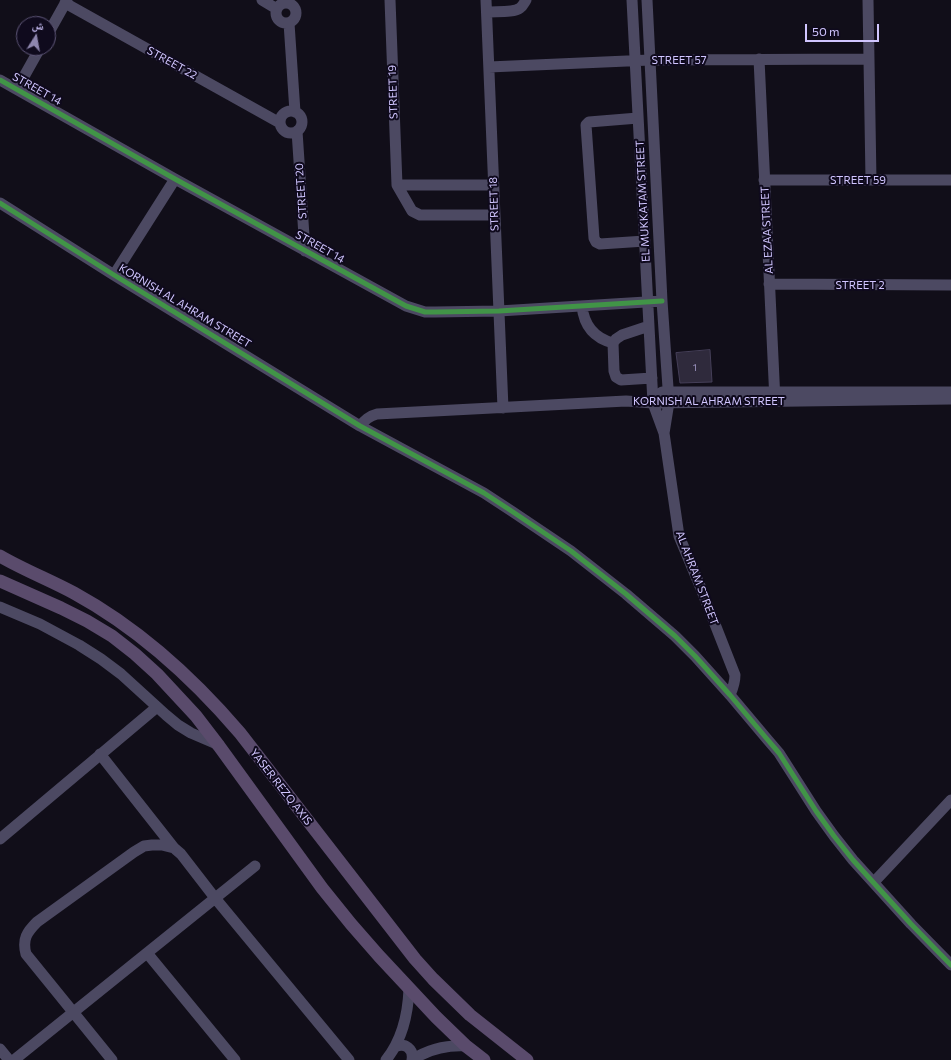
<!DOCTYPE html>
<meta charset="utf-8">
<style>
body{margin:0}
#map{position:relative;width:951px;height:1060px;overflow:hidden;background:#110e19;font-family:Commissioner,"Noto Naskh Arabic",sans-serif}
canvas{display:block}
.north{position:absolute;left:16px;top:16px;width:40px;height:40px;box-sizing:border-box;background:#0f0a1d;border:1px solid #5d5577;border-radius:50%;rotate:11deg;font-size:11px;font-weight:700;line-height:16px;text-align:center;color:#d1c6ff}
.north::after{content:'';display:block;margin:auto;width:14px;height:18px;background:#8e86ae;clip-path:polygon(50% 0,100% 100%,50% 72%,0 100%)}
.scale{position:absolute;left:805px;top:24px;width:74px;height:18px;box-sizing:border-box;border:2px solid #d1c6ff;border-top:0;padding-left:5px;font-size:12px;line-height:14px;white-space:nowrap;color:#d1c6ff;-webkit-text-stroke:3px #0f0a1d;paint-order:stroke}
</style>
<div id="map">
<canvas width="951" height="1060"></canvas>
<div class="north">ش</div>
<div class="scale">50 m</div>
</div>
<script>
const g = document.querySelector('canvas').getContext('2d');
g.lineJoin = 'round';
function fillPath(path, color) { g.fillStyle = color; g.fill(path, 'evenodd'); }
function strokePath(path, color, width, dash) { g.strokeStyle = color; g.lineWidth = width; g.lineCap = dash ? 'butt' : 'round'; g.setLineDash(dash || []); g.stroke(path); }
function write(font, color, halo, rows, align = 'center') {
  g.font = font + ' Commissioner,sans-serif'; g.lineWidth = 4; g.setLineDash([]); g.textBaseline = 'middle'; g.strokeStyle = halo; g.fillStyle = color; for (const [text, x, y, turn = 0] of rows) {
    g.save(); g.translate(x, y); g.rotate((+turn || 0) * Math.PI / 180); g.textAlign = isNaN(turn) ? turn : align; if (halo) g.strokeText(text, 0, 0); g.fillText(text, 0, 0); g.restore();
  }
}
const building = new Path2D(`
 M710 350 712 382 680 383 676 353Z`);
fillPath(building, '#2f2a3c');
strokePath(building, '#453f58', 1);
strokePath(new Path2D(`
 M262 0 277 9
 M390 0 397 185 412 211 420 215H495
 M486 0 503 408
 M632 0 653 403 664 433 679 536 700 586 735 675C735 683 733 688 730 695
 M647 0 662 301 669 402 664 433
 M868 0 871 180
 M276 13a10 10 0 1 1 20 0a10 10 0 1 1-20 0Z
 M65 3 280 123
 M487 12C495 11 514 13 520 8 523 6 524 3 526 0
 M289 23 295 112
 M48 34 67 0
 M759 59 775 401
 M489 67 650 60 869 59
 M0 80 175 179 406 306 425 312H435L499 311 662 301
 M17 89 40 48
 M280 122a11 11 0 1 1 22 0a11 11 0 1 1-22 0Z
 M638 118 589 122 586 125 594 238 596 242 600 244 645 241
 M297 131 305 251
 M764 180H951
 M397 185H493
 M0 203 114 275 360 426 484 493 513 512 571 551 626 594 675 636 695 656 730 695 767 739 779 753 816 811 834 836 853 860 911 924 951 965
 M114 275 175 179
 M769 284 951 285
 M582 306C584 326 594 338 613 343
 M649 326 622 335 616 339 613 343 614 371 616 377 621 380 652 378
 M662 392H951
 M360 426C365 420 369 416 377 414L626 401 653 403 951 399
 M0 607 40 624 79 645 101 659 121 674 166 715 178 725 191 733 219 745
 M100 754 174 848
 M0 839 157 707
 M874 882 951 800
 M147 953 235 1060
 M395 1047C405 1042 414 1049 412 1060
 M0 1049 9 1060
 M14 1060 255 866
 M112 1060 26 954C22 939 27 932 37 922L134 852 144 846 152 845H162L174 848 181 854 215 898 349 1060
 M386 1060C402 1040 408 1014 409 989
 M412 1060C429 1049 446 1045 466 1046`), '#4c4962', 11);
strokePath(new Path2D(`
 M0 556C24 570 50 580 74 593 138 628 193 678 240 733L415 959 433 979 470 1015 527 1060
 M0 581 61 608 87 621 112 636 135 654 157 674 196 716 219 746 322 888 351 924 379 956 436 1017 466 1046 484 1060`), '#5a4b6c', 13);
strokePath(new Path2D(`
 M0 80 175 179 406 306 425 312H435L499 311 662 301
 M0 203 114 275 360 426 484 493 513 512 571 551 626 594 675 636 695 656 730 695 767 739 779 753 816 811 834 836 853 860 911 924 951 965`), '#419447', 5);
write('9px', '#a89fce', null, [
 ["1",695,368]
]);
write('11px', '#d1c6ff', '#0f0a1d', [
 ["STREET 57",679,60],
 ["STREET 22",172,63,29],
 ["STREET 14",37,89,29],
 ["STREET 19",393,92,-92],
 ["STREET 59",858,180],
 ["STREET 20",301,191,-94],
 ["EL MUKKATAM STREET",643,201,-93],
 ["STREET 18",494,204,-92],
 ["AL EZAA STREET",767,230,-93],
 ["STREET 14",320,247,29],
 ["STREET 2",860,285],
 ["KORNISH AL AHRAM STREET",185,306,31],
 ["KORNISH AL AHRAM STREET",709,401],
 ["AL AHRAM STREET",697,578,69],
 ["YASER REZQ AXIS",281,787,52]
]);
</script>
